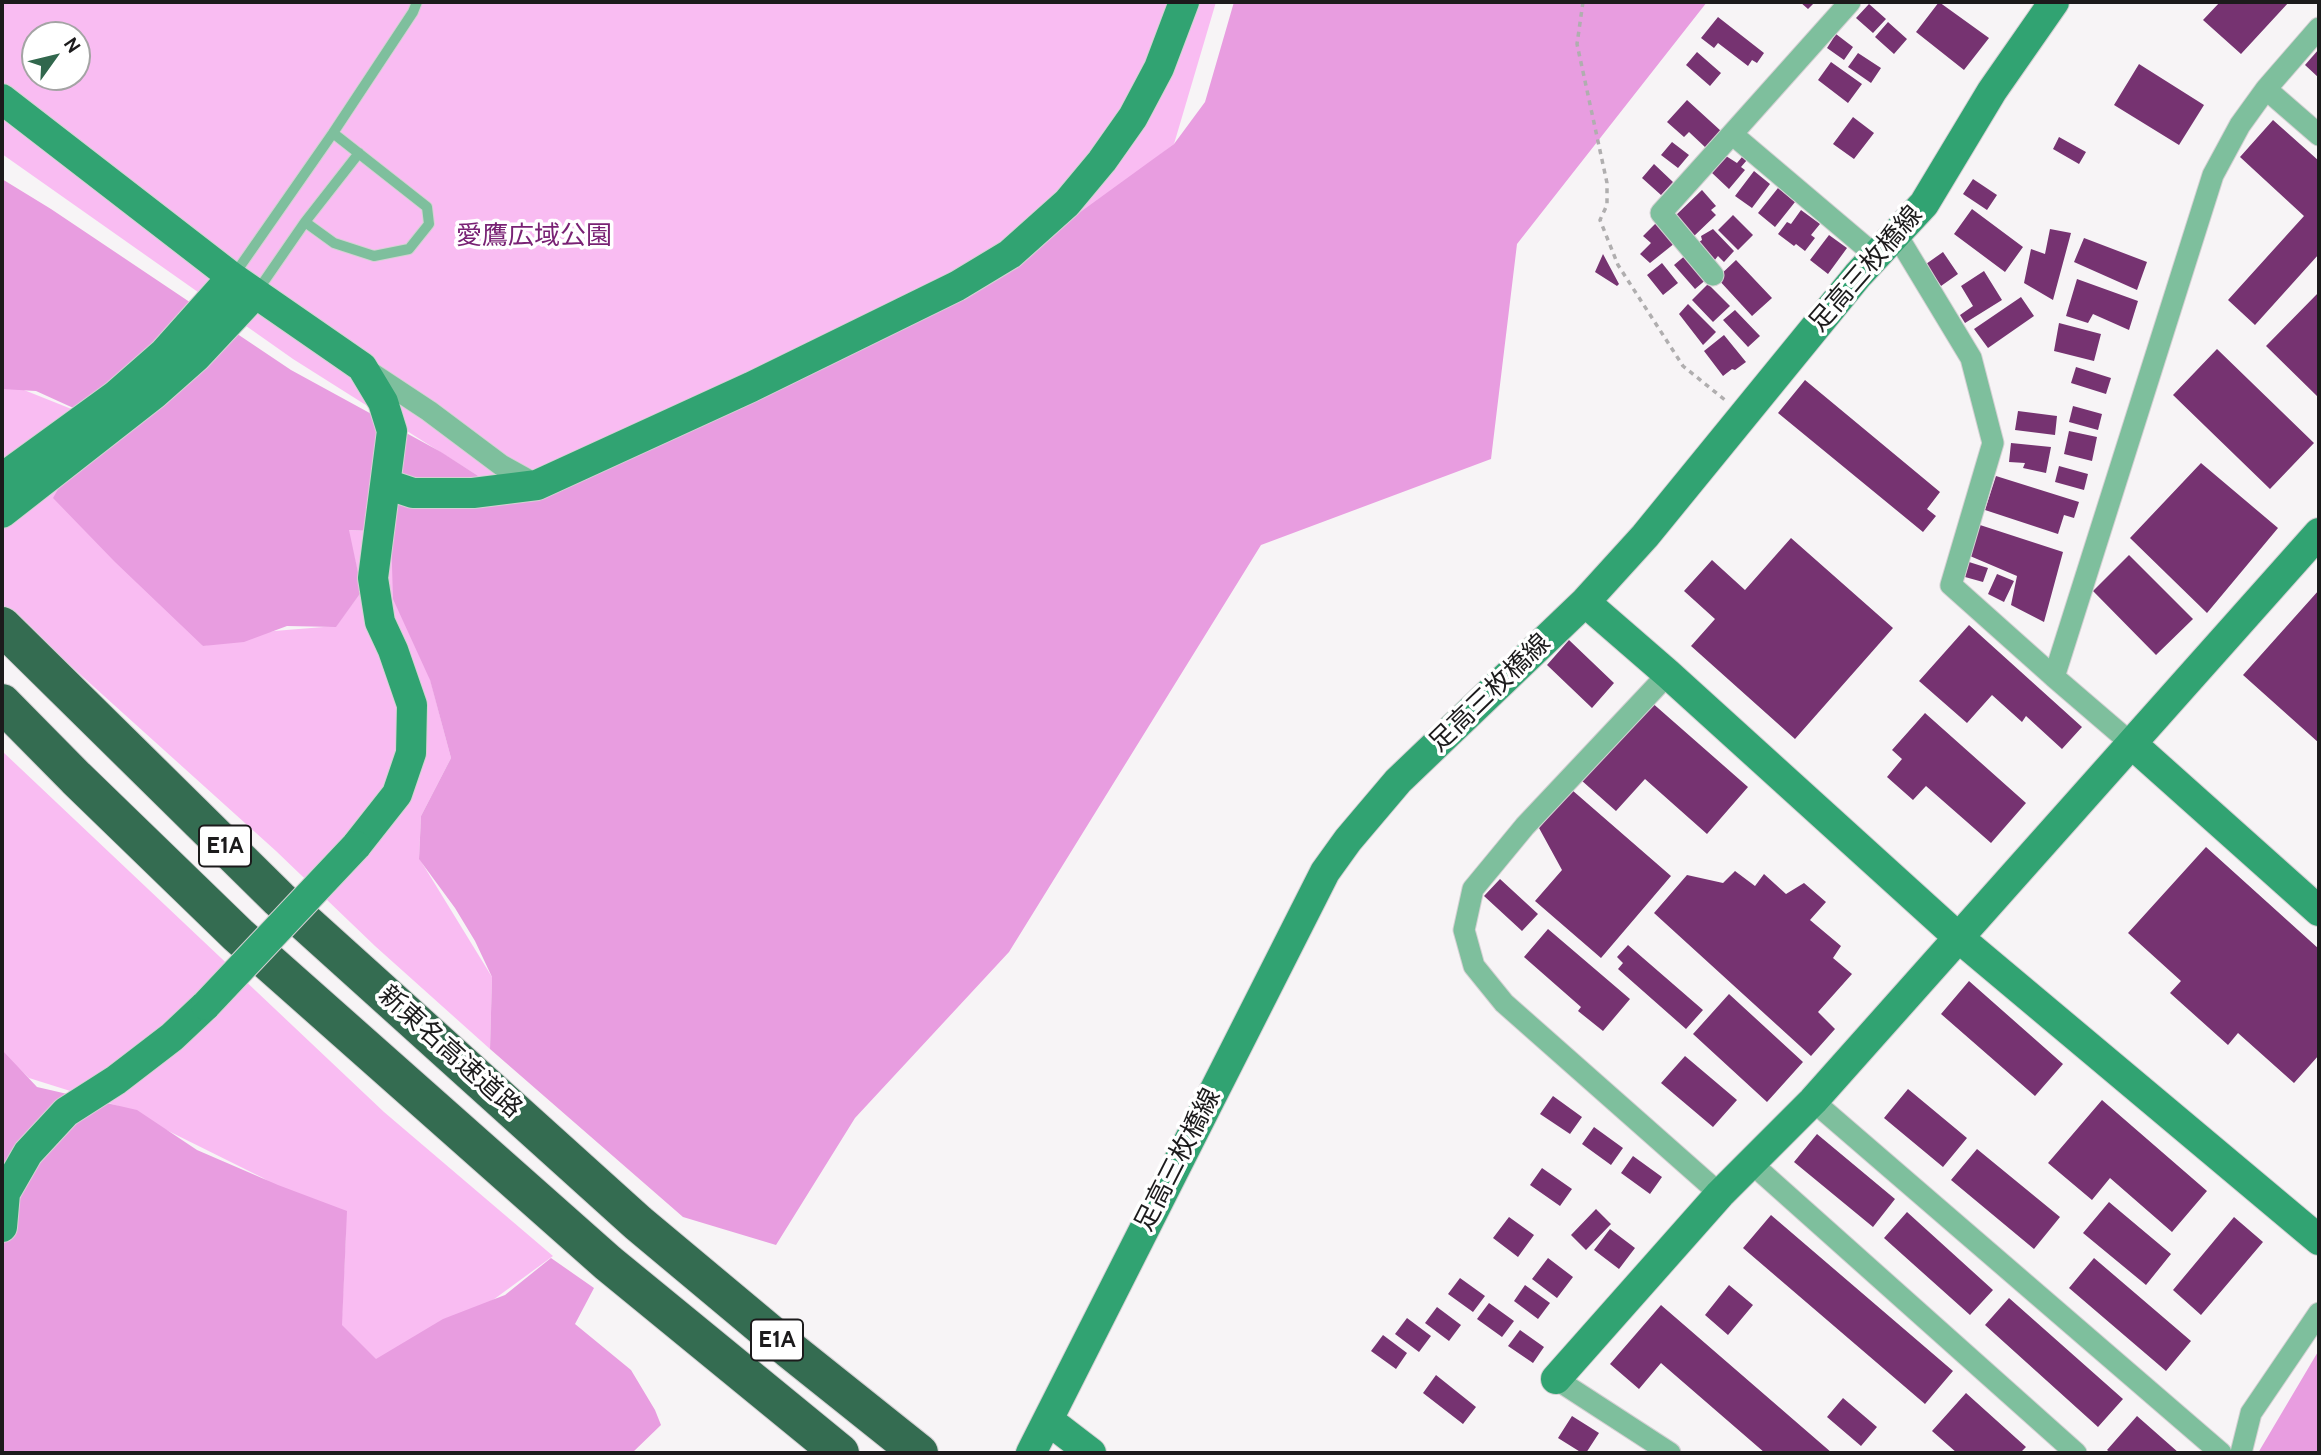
<!DOCTYPE html>
<meta charset="utf-8">
<style>
body{margin:0}
#map{position:relative;width:2321px;height:1455px;overflow:hidden;background:#f7f4f6;font-family:Cabin,sans-serif}
canvas{display:block}
.frame{position:absolute;inset:0;border:4px solid #1c1b1c;pointer-events:none}
.north{position:absolute;left:21px;top:21px;width:70px;height:70px;box-sizing:border-box;background:#fff;border:2px solid #a4a4a4;border-radius:50%;rotate:56deg;font-size:19px;font-weight:700;line-height:28px;text-align:center;color:#1c1b1c}
.north::after{content:'';display:block;margin:auto;width:24px;height:32px;background:#31674d;clip-path:polygon(50% 0,100% 100%,50% 72%,0 100%)}
</style>
<div id="map">
<canvas width="2321" height="1455"></canvas>
<div class="frame"></div>
<div class="north">N</div>
</div>
<script>
const g = document.querySelector('canvas').getContext('2d');
g.lineJoin = 'round';
function fillPath(path, color) { g.fillStyle = color; g.fill(path, 'evenodd'); }
function strokePath(path, color, width, dash) { g.strokeStyle = color; g.lineWidth = width; g.lineCap = dash ? 'butt' : 'round'; g.setLineDash(dash || []); g.stroke(path); }
function write(font, color, halo, rows, align = 'center') {
  g.font = font + ' Cabin,"Noto Sans JP",sans-serif'; g.lineWidth = 7; g.setLineDash([]); g.textBaseline = 'middle'; g.strokeStyle = halo; g.fillStyle = color; for (const [text, x, y, turn = 0] of rows) {
    g.save(); g.translate(x, y); g.rotate((+turn || 0) * Math.PI / 180); g.textAlign = isNaN(turn) ? turn : align; if (halo) g.strokeText(text, 0, 0); g.fillText(text, 0, 0); g.restore();
  }
}
fillPath(new Path2D(`
 M2 2H1216L1174 144 870 378 494 486 293 359 2 154ZM35 35H77V77H35Z
 M2 387 24 390 114 426 203 646 274 631 336 626 362 591 348 530 391 532 451 758 421 816 419 858 492 977 490 1049 375 946 276 851 2 604Z
 M2 751 384 1112 553 1256 493 1300 376 1360 341 1337 346 1230 263 1178 118 1106 29 1078 2 1053Z`), '#f9bcf2');
fillPath(new Path2D(`
 M1234 2H1707L1517 244 1491 459 1261 545 1009 952 855 1118 776 1245 683 1217 490 1049 492 977 475 941 455 908 419 859 421 816 451 758 430 680 393 599 391 532 349 530 362 591 336 627 287 626 244 642 203 646 115 562 53 498 72 465 113 426 36 391 2 389V179L51 209 291 370 441 452 500 490 973 290 1174 144 1205 102Z
 M2 1050 37 1087 137 1110 197 1150 278 1185 347 1211 342 1325 376 1359 443 1319 505 1295 551 1258 594 1288 575 1324 631 1370 655 1410 661 1425 632 1453H2Z
 M2319 1350V1453H2258Z`), '#e89de0');
fillPath(new Path2D(`
 M1800 2H1815L1808 9Z
 M1939 2 1989 38 1964 70 1916 32Z
 M2220 2H2289L2241 54 2203 20Z
 M1869 4 1886 19 1873 33 1856 18Z
 M1718 17 1764 53 1757 63 1752 60 1748 66 1718 43 1714 48 1701 38Z
 M1888 22 1907 39 1894 54 1875 37Z
 M1836 34 1853 47 1844 60 1827 48Z
 M2319 49V78L2305 65Z
 M1697 52 1721 73 1710 86 1686 65Z
 M1858 53 1881 68 1871 83 1848 67Z
 M1831 62 1862 84 1848 103 1818 80Z
 M2139 64 2204 105 2179 145 2114 105Z
 M1687 100 1721 131 1706 148 1689 132 1684 137 1667 122Z
 M1853 117 1874 133 1854 159 1833 144Z
 M2273 120 2319 161V254L2255 325 2228 300 2304 216 2240 157Z
 M2059 137 2086 152 2079 164 2053 149Z
 M1672 142 1689 155 1678 168 1661 155Z
 M1726 156 1737 163 1742 157 1747 160 1741 167 1745 170 1729 189 1711 172Z
 M1654 164 1673 182 1661 195 1642 178Z
 M1754 171 1770 184 1752 208 1735 196Z
 M1973 179 1997 195 1987 210 1963 194Z
 M1778 188 1795 202 1775 227 1758 213Z
 M1702 190 1716 206 1711 210 1716 215 1693 237 1674 217Z
 M1972 209 2023 247 2005 272 1954 234Z
 M1801 210 1820 224 1811 235 1815 238 1805 251 1796 244 1794 246 1778 234 1787 222 1791 224Z
 M1733 215 1753 235 1738 250 1718 230Z
 M1656 223 1675 243 1650 263 1640 254 1651 243 1643 236Z
 M1713 229 1734 251 1724 262 1718 256 1714 261 1699 242 1702 240 1701 236Z
 M2050 229 2071 233 2053 300 2024 283 2031 249 2045 254Z
 M1829 235 1847 248 1828 274 1810 260Z
 M2084 238 2147 262 2137 290 2074 262Z
 M1943 252 1958 274 1941 286 1926 264Z
 M1603 254 1619 284 1617 286 1595 272Z
 M1687 254 1708 278 1695 289 1674 265Z
 M1736 260 1772 298 1752 316 1717 278Z
 M1662 263 1678 283 1663 295 1647 275Z
 M1984 271 2002 300 1965 323 1960 315 1973 306 1961 286Z
 M2077 279 2138 301 2129 330 2093 314 2088 323 2066 316Z
 M1708 284 1730 306 1713 322 1692 300Z
 M2319 292V398L2266 346Z
 M2021 297 2034 316 1988 348 1974 329Z
 M1688 304 1716 332 1703 345 1679 314Z
 M1735 310 1760 336 1748 347 1723 320Z
 M2059 323 2101 334 2094 361 2054 351Z
 M1724 335 1746 362 1735 370 1732 369 1723 376 1704 351Z
 M2217 349 2314 443 2270 489 2173 395Z
 M2076 367 2111 378 2106 394 2071 383Z
 M1805 380 1940 492 1927 509 1936 516 1923 532 1778 413Z
 M2073 406 2102 414 2098 430 2069 422Z
 M2018 411 2057 416 2055 435 2015 430Z
 M2069 431 2097 437 2092 461 2064 454Z
 M2011 443 2051 447 2046 473 2023 468 2025 463 2009 462Z
 M2201 463 2278 528 2207 613 2130 538Z
 M2059 466 2088 474 2084 490 2055 482Z
 M1996 476 2079 502 2074 518 2064 515 2058 534 1985 510Z
 M1980 525 2063 552 2044 622 2011 605 2017 576 1970 556Z
 M1791 538 1893 628 1795 739 1691 646 1715 619 1684 591 1712 560 1745 590Z
 M2129 555 2193 619 2156 655 2093 591Z
 M1969 562 1988 568 1983 582 1965 577Z
 M1997 574 2014 581 2004 602 1988 594Z
 M2319 590V743L2243 675Z
 M1969 625 2082 727 2062 749 2026 716 2022 722 1992 695 1967 723 1919 681Z
 M1569 640 1614 683 1592 708 1547 665Z
 M1650 701 1748 787 1707 834 1645 779 1616 811 1581 780Z
 M1925 713 2026 803 1991 843 1926 786 1913 800 1887 777 1902 759 1892 750Z
 M1572 790 1671 876 1601 958 1535 901 1562 870 1539 828Z
 M2206 847 2319 949V1055L2294 1083 2238 1033 2228 1045 2170 993 2181 981 2128 933Z
 M1735 871 1755 886 1764 874 1786 894 1804 883 1826 902 1810 920 1841 946 1833 958 1852 974 1818 1012 1835 1029 1811 1056 1654 913 1687 875 1723 883Z
 M1500 879 1538 914 1522 931 1484 896Z
 M1548 929 1630 999 1603 1031 1578 1011 1581 1007 1524 957Z
 M1628 945 1703 1010 1686 1029 1618 969 1623 963 1617 957Z
 M1969 981 2063 1064 2035 1096 1941 1014Z
 M1729 994 1803 1062 1767 1102 1693 1034Z
 M1685 1056 1737 1100 1713 1127 1661 1083Z
 M1908 1089 1967 1138 1943 1167 1884 1118Z
 M1553 1096 1582 1117 1570 1134 1540 1114Z
 M2102 1100 2207 1191 2172 1232 2110 1178 2092 1200 2048 1163Z
 M1594 1127 1623 1148 1611 1165 1582 1144Z
 M1817 1134 1895 1199 1873 1227 1794 1162Z
 M1977 1149 2060 1217 2034 1249 1951 1180Z
 M1633 1156 1662 1177 1650 1194 1621 1173Z
 M1542 1168 1572 1189 1560 1206 1530 1185Z
 M2109 1202 2171 1254 2146 1285 2083 1233Z
 M1596 1209 1611 1224 1586 1250 1571 1235Z
 M1907 1212 1993 1290 1970 1315 1884 1238Z
 M1771 1215 1953 1371 1925 1404 1743 1248Z
 M1509 1217 1534 1235 1518 1257 1493 1238Z
 M2234 1217 2263 1242 2201 1315 2173 1290Z
 M1610 1229 1635 1248 1619 1269 1594 1250Z
 M1548 1258 1573 1277 1557 1298 1532 1279Z
 M2094 1258 2191 1341 2166 1371 2069 1288Z
 M1460 1278 1485 1296 1473 1312 1448 1294Z
 M1525 1285 1550 1303 1538 1319 1514 1301Z
 M1729 1285 1753 1305 1728 1335 1705 1315Z
 M2009 1298 2123 1399 2098 1427 1985 1325Z
 M1489 1303 1514 1321 1502 1337 1477 1319Z
 M1661 1305 1832 1453H1765L1661 1363 1639 1389 1610 1364Z
 M1437 1307 1461 1325 1449 1341 1425 1323Z
 M1407 1318 1431 1336 1419 1352 1395 1334Z
 M1520 1330 1544 1347 1533 1363 1508 1346Z
 M1383 1335 1407 1353 1396 1369 1371 1351Z
 M1436 1375 1476 1407 1463 1424 1423 1393Z
 M1966 1393 2026 1447 2020 1453H1957L1932 1431Z
 M1843 1398 1877 1427 1861 1446 1827 1417Z
 M1572 1416 1599 1433 1586 1453H1582L1558 1438Z
 M2137 1416 2179 1453H2111L2107 1450Z`), '#763371');
const lane = new Path2D(`
 M305 222 359 153
 M234 275 333 133 413 12 417 2
 M256 293 305 222 334 243 374 256 409 249 429 224 427 207 333 133`);
const street = new Path2D(`
 M1850 2 1732 134 1876 256
 M2266 89 2319 28
 M1893 237 1901 242 1971 358 1993 443 1951 585 2054 677
 M1713 275 1661 213 1732 134
 M367 370 429 411 501 465 537 485
 M1668 674 1525 826 1473 889 1464 930 1474 966 1504 1003 1720 1194
 M2132 744 2054 677 2213 175 2240 125 2266 89 2319 135
 M1813 1101 2221 1453
 M1750 1162 2076 1453
 M1556 1379 1670 1453
 M2241 1453 2251 1413 2319 1313`);
const secondary = new Path2D(`
 M2 99 232 277 362 367 383 402 392 431 373 578 380 622 393 650 412 705 411 753 397 794 356 846
 M2 478 115 396 164 353 232 277
 M386 484 413 493H473L537 485 751 387 957 286 1010 254 1067 203 1102 161 1133 117 1159 68 1184 2
 M2 513 153 395 196 357 255 294
 M1585 602 1668 674 1959 938 2319 1240
 M2132 744 2319 911
 M2 1227 5 1193 28 1153 66 1112 116 1080 172 1037 206 1005
 M1556 1379 1720 1194 1813 1101 2319 533
 M1048 1420 1091 1453
 M1031 1453 1325 872 1348 840 1398 781 1585 602 1645 536 1858 275 1924 204 1992 91 2054 2`);
const highway = new Path2D(`
 M2 626 279 899 638 1223 790 1350 919 1453
 M2 703 76 778 238 935 608 1263 840 1453`);
strokePath(lane, '#d4d1d3', 12);
strokePath(street, '#d4d1d3', 23);
strokePath(secondary, '#d4d1d3', 32);
strokePath(highway, '#d4d1d3', 40);
strokePath(new Path2D(`
 M1583 2 1577 44 1607 183V205L1600 220 1618 265 1683 366 1725 400`), '#b0aeaf', 3.5, [5, 5]);
strokePath(lane, '#7ebf9d', 10);
strokePath(street, '#7ebf9d', 21);
strokePath(secondary, '#31a372', 30);
strokePath(highway, '#346c51', 38);
const secondaryBridge = new Path2D(`
 M206 1005 356 846`);
strokePath(secondaryBridge, '#d4d1d3', 32, []);
strokePath(secondaryBridge, '#31a372', 30);
for (const [x, y, w] of [
 [225,846,52],
 [777,1340,52]
]) { const box = new Path2D(); box.roundRect(x - w / 2, y - 20.5, w, 41, 5); g.fillStyle = '#fff'; g.fill(box); strokePath(box, '#1c1b1c', 2); }
write('bold 24px', '#1c1b1c', null, [
 ["E1A",225,846],
 ["E1A",777,1340]
]);
write('26px', '#792274', '#fff', [
 ["愛鷹広域公園",534,236]
]);
write('26px', '#1c1b1c', '#fff', [
 ["足高三枚橋線",1866,269,-49],
 ["足高三枚橋線",1490,693,-44],
 ["新東名高速道路",450,1052,42],
 ["足高三枚橋線",1178,1160,-63]
]);
</script>
